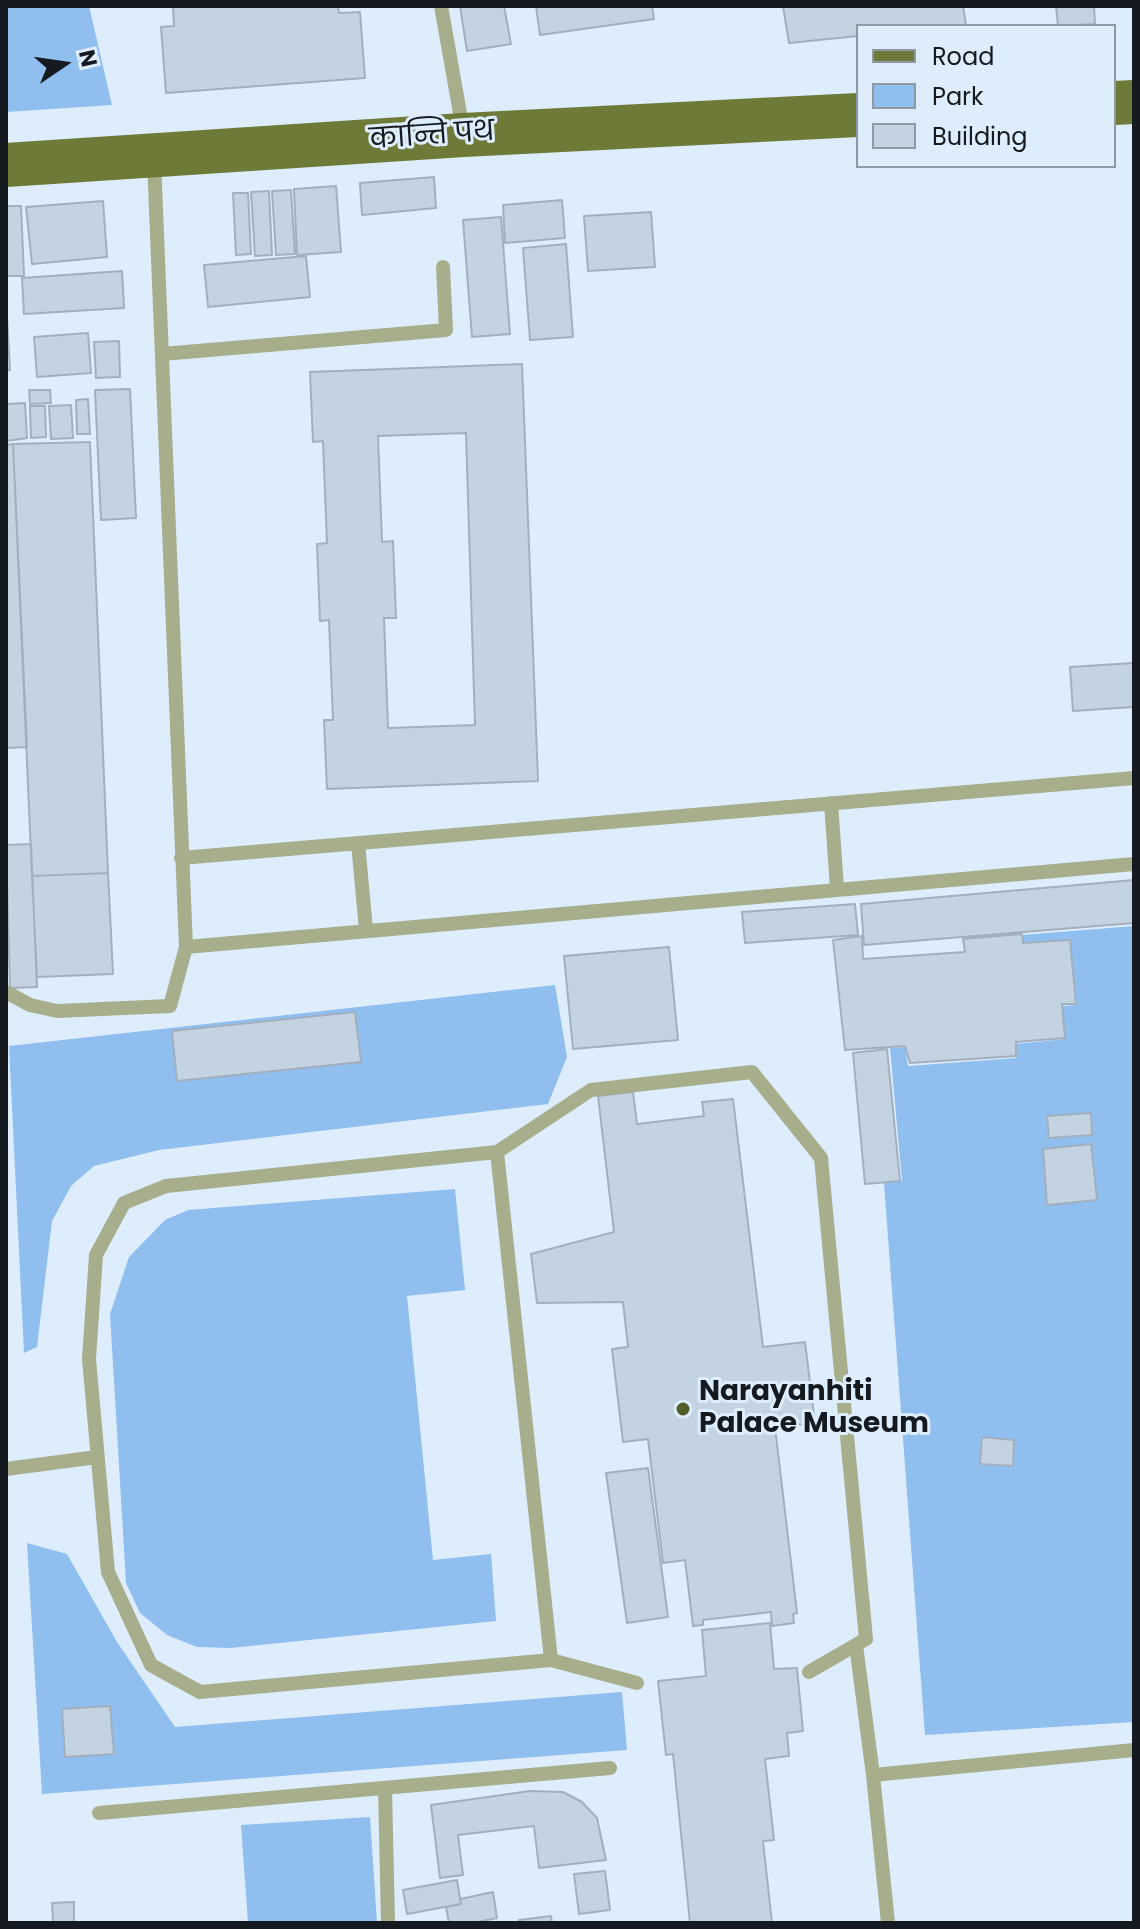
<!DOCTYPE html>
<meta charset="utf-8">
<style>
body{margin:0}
#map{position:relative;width:1140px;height:1929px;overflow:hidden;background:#deedfc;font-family:Poppins,sans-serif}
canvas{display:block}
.frame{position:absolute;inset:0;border:8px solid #151a20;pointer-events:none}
.legend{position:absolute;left:856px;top:24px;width:260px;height:144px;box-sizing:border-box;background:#deedfc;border:2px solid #8e99a4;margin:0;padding:10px 14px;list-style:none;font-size:24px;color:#151a20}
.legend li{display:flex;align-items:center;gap:16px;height:40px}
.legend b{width:40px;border:2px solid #8e99a4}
.north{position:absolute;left:24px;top:24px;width:80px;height:80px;-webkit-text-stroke:6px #deedfc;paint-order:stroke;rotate:77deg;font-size:22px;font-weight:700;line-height:32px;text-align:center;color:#151a20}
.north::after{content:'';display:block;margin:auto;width:28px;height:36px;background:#151a20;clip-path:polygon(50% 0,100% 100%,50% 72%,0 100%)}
</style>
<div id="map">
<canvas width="1140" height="1929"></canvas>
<div class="frame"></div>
<ul class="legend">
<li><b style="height:10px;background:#6e7a38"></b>Road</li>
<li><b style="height:22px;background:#8fbeef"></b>Park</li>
<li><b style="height:22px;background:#c4d3e2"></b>Building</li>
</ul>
<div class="north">N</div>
</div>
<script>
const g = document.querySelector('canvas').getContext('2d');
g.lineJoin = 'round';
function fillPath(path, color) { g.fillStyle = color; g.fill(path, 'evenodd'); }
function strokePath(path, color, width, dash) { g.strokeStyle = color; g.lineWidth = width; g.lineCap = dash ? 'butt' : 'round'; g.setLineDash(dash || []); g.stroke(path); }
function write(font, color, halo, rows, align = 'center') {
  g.font = font + ' Poppins,"Noto Sans Devanagari",sans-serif'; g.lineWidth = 6; g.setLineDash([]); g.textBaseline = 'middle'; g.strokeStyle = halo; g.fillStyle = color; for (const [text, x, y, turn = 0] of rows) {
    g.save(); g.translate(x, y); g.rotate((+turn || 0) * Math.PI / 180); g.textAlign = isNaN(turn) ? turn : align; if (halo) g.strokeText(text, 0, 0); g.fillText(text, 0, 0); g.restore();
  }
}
fillPath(new Path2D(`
 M6 6H89L112 105 6 112Z
 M1134 926V1722L925 1735 884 1183 902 1181 890 1048 905 1047 908 1066 1016 1058 1015 1044 1065 1039 1062 1006 1076 1005 1070 942 1023 945 1022 935Z
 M555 985 567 1057 548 1104 159 1150 94 1166 71 1186 52 1221 37 1347 24 1353 9 1046Z
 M455 1189 465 1290 407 1296 433 1560 491 1554 496 1621 230 1648 197 1647 167 1635 140 1613 126 1583 110 1314 129 1257 165 1220 188 1210Z
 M27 1543 67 1554 117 1642 175 1727 622 1692 627 1750 42 1794Z
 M370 1817 377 1923H248L241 1825Z`), '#8fbeef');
const building = new Path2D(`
 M173 6H338L339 13 360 12 365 78 166 93 161 27 174 26Z
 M460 6H504L511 44 467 51Z
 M536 6H652L654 19 540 35Z
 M783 6H963L966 25 858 26V36L789 43Z
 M1056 6H1094L1095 24 1058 26Z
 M434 177 436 208 362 215 360 183Z
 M336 186 341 252 297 255 294 189Z
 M291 190 295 254 276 255 272 191Z
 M269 191 272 255 255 256 251 192Z
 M233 193H248L251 254 236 255Z
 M562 200 565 238 505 243 503 205Z
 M103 201 107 257 32 264 26 207Z
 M6 206H21L24 276H6Z
 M651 212 655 267 588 271 584 216Z
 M501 217 510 334 472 337 463 220Z
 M566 244 573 337 530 340 523 248Z
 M306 256 310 297 208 307 204 265Z
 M122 271 124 308 24 314 22 278Z
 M6 299 10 370 6 371Z
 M88 333 91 373 37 377 34 337Z
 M119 341 120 377 96 378 94 342Z
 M522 364 538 781 327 789 324 720H333L329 620 320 621 317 544 327 543 323 441 313 442 310 372ZM466 433 475 725 388 728 384 618H396L393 541 382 542 378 436Z
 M130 389 136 518 101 520 95 390Z
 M29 390H50L51 403 30 404Z
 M88 399 90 434H77L76 400Z
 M25 403 27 438 6 441V404Z
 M71 405 73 438 51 439 49 406Z
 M30 406H45L46 437 31 438Z
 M90 442 108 873 32 876 13 444Z
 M13 444 27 747 6 748V445Z
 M1134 663V707L1073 711 1070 667Z
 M31 844 37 987 10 988 6 845Z
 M108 873 113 974 37 977 32 876Z
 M1134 880V923L864 945 861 904Z
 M855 904 858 935 745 943 742 912Z
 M1022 934 1023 943 1070 940 1076 1004H1062L1065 1038 1016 1042V1056L910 1063 905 1046 845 1050 833 940 862 936 863 959 965 952 963 939Z
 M669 947 678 1040 573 1049 564 956Z
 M355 1012 361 1062 177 1081 172 1031Z
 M887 1049 900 1181 865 1184 853 1053Z
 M633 1092 637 1124 704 1116 702 1102 733 1099 763 1347 805 1342 815 1423 775 1427 797 1613 793 1614 794 1623 772 1626 771 1612 703 1620V1625L693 1626 685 1560 663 1563 648 1439 623 1442 612 1349 628 1347 623 1302 537 1303 531 1254 614 1232 598 1096Z
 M1091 1113 1092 1135 1049 1138 1047 1116Z
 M1091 1144 1097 1200 1047 1205 1043 1149Z
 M982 1437 1014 1440 1013 1466 980 1464Z
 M648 1468 668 1617 627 1623 606 1473Z
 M770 1623 774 1669 797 1668 803 1731 787 1733 789 1756 765 1759 774 1840 763 1841 772 1923H690L673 1754 666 1755 658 1681 706 1676 702 1630Z
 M110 1706 114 1754 65 1757 62 1709Z
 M530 1791 563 1792 582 1802 597 1818 606 1860 539 1868 534 1826 458 1835 463 1875 440 1878 431 1805Z
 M605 1871 610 1910 579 1914 574 1874Z
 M457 1880 461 1904 407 1914 403 1890Z
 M493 1892 497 1918 473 1923H449L446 1907 461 1904 460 1899Z
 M74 1902V1923H53L52 1903Z
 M551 1916 552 1923H520L519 1920Z`);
fillPath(building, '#c4d3e2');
strokePath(building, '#a2afbe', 2);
strokePath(new Path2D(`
 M441 6 463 130
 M154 160 186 947 1134 864
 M162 354 446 330 443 267
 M831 803 837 888
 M358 843 366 930
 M181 858 1134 778
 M6 992 30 1005 57 1011 170 1006 186 947
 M497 1152 551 1660 200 1692 151 1665 108 1572 89 1359 96 1255 124 1203 166 1186 497 1152 591 1090 752 1072 821 1158 866 1639 809 1672
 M6 1469 97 1457
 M856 1645 873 1775
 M551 1660 637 1683
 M385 1788 388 1923
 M99 1813 610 1768
 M888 1923 873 1775 1134 1750`), '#a6ae8c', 14);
strokePath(new Path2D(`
 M1114 103 1134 102
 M6 165 463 135 858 115`), '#6e7a38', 44);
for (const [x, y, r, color] of [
 [683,1409,8,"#535c2b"]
]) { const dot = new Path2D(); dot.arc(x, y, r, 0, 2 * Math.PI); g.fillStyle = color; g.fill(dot); strokePath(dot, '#deedfc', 3); }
write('28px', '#151a20', '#deedfc', [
 ["कान्ति पथ",432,137,-4]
]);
write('bold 28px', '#151a20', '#deedfc', [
 ["Narayanhiti",699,1393],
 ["Palace Museum",699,1425]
], 'left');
</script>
